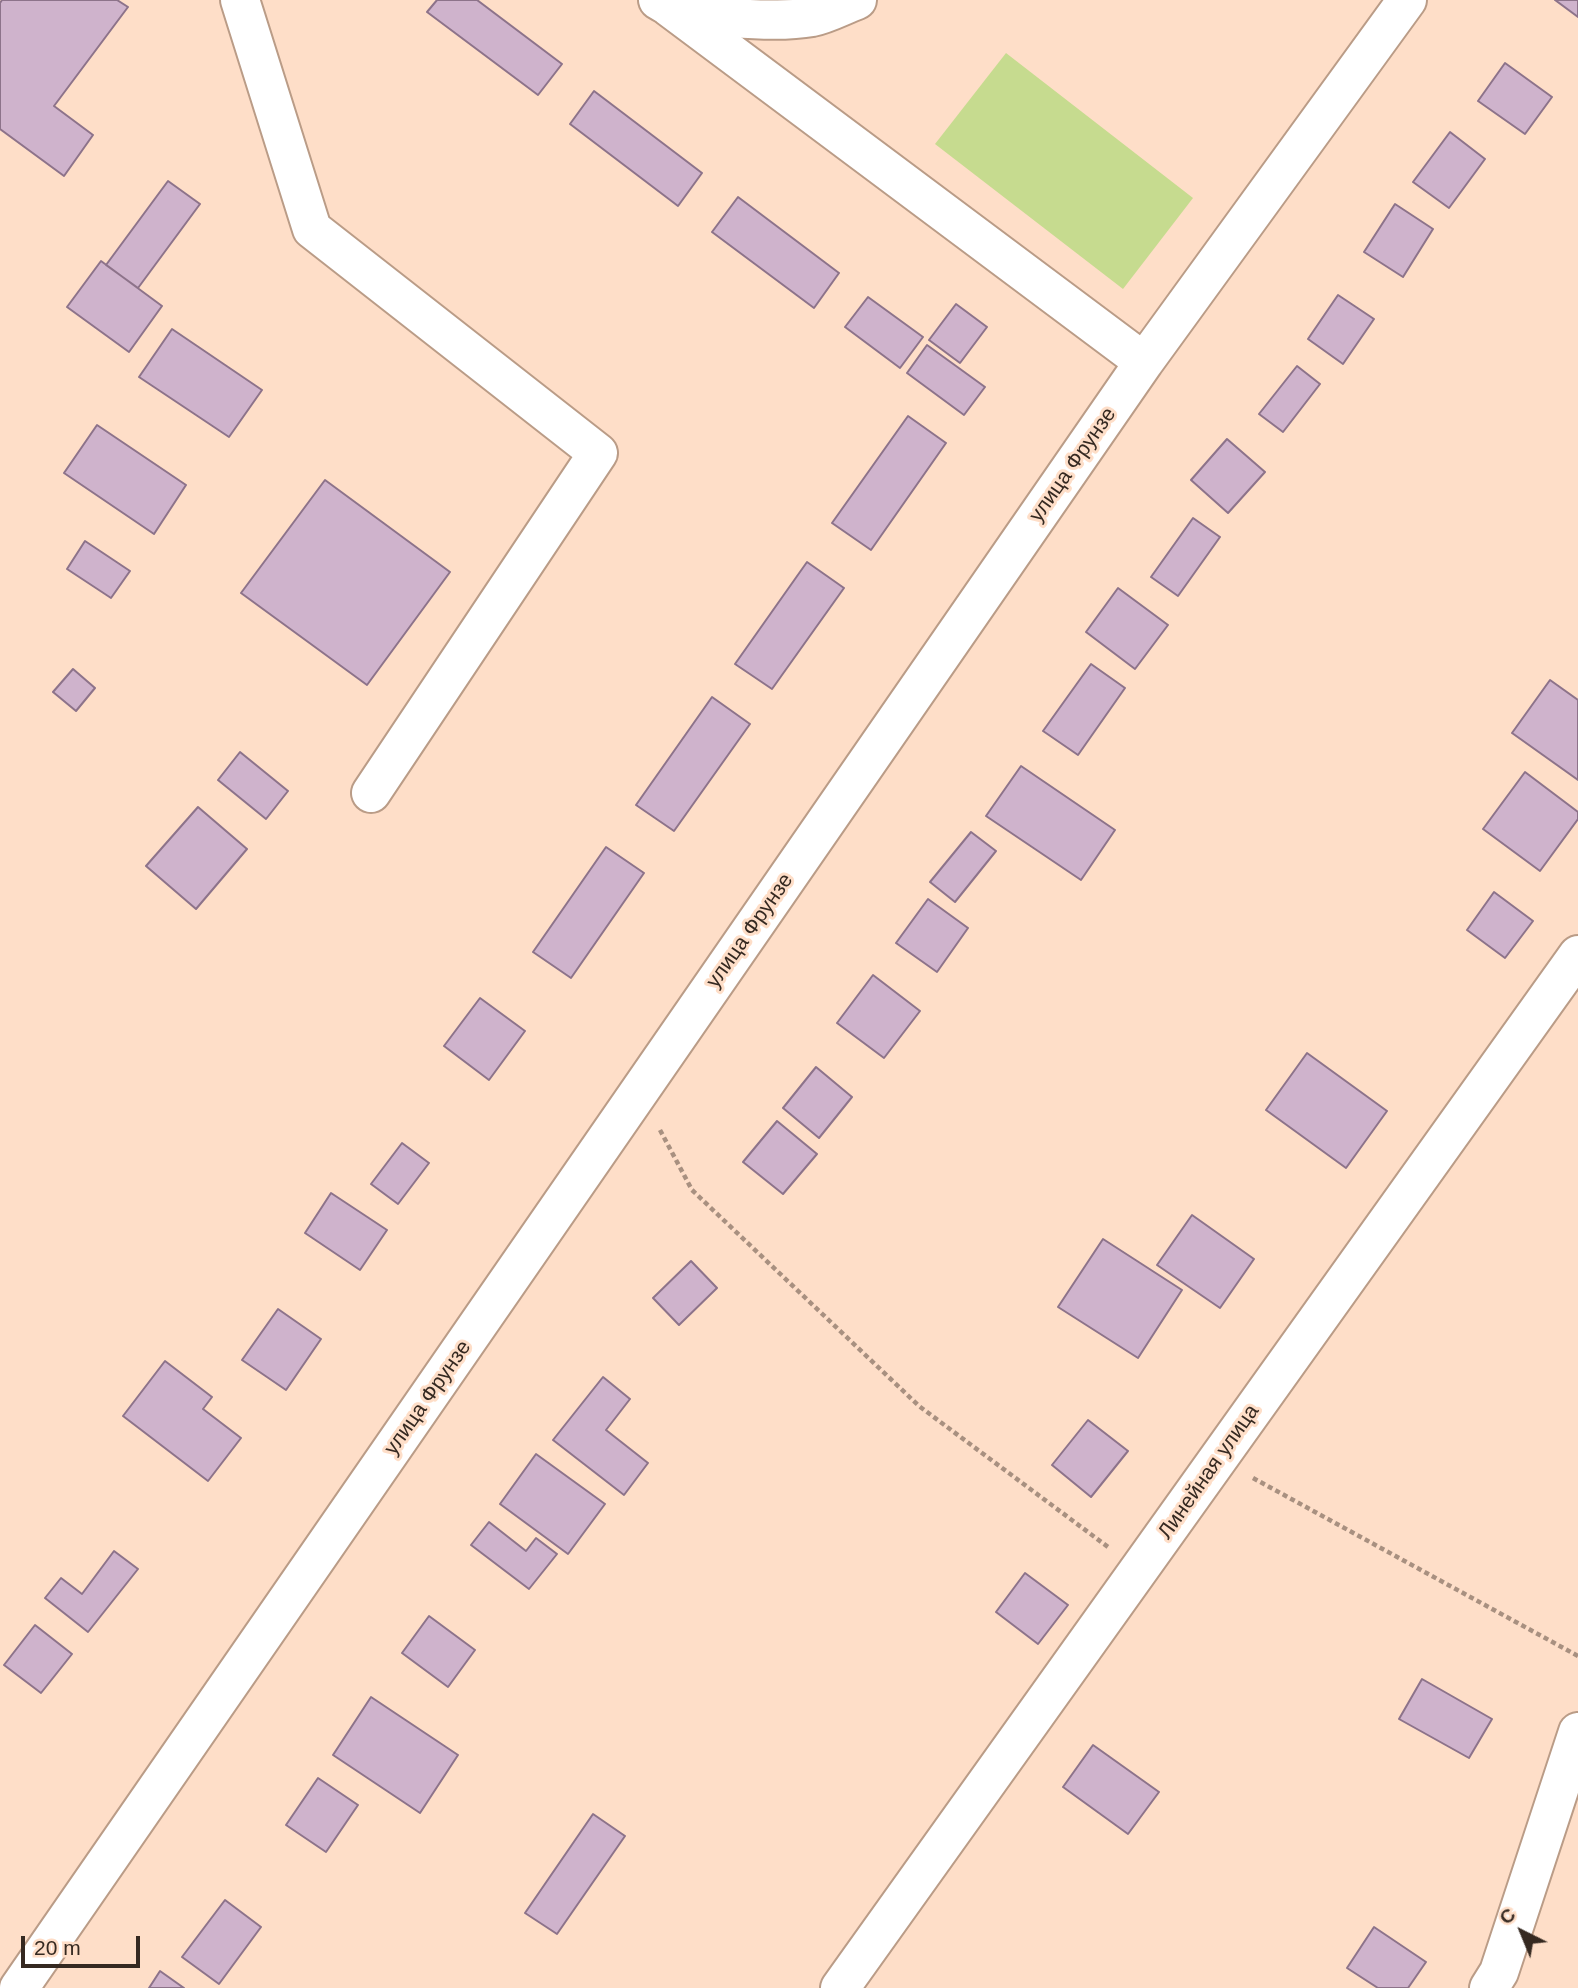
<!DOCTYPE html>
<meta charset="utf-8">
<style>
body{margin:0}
#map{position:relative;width:1578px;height:1988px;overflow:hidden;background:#fedec8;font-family:Arial,sans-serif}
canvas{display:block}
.north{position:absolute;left:1487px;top:1897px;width:70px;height:70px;-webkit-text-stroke:5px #fedec8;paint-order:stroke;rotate:317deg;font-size:19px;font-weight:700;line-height:28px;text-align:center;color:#352921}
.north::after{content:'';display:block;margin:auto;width:24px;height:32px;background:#352921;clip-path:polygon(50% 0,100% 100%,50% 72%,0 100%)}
.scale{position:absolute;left:21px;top:1936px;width:119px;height:32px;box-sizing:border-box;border:4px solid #352921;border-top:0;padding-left:9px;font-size:21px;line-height:24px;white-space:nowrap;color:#352921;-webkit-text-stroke:5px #fedec8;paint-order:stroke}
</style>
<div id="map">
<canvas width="1578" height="1988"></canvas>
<div class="north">С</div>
<div class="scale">20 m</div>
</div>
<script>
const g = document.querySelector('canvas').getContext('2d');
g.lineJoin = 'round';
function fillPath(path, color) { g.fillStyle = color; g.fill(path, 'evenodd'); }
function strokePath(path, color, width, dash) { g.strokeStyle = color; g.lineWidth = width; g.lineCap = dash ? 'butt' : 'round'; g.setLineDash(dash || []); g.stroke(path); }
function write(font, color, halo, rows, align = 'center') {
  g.font = font + ' Arial,sans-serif'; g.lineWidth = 6; g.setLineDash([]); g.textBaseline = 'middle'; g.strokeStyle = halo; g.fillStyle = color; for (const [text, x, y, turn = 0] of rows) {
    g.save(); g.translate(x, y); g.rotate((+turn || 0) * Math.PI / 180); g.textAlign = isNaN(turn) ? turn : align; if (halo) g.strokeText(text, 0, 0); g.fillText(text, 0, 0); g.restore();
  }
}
fillPath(new Path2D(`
 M1006 53 1193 198 1123 289 935 144Z`), '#c6db8f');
const building = new Path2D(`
 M2 0H117L128 7 54 106 93 135 64 176 0 129V3Z
 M437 0H477L562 64 538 95 427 12Z
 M1555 0H1578V17Z
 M1505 63 1552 97 1525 134 1478 101Z
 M594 91 702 173 678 206 570 124Z
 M1450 132 1485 159 1449 208 1413 182Z
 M168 181 200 204 138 288 106 265Z
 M738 197 839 273 814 308 712 232Z
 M1395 204 1433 229 1403 277 1364 252Z
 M101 261 162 306 129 352 67 307Z
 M1338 295 1374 319 1343 364 1308 339Z
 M868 297 923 337 900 368 845 327Z
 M956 304 987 327 960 363 929 340Z
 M172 329 262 390 229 437 139 377Z
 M927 345 985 387 964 415 907 373Z
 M1297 366 1320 384 1283 432 1259 414Z
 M908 416 946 443 871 550 832 523Z
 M97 425 186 485 154 534 64 473Z
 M1227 439 1265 472 1228 513 1191 480Z
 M325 480 450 572 367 685 241 593Z
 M1193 518 1220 537 1178 596 1151 577Z
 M85 541 130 571 111 598 67 569Z
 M807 562 844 588 772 689 735 664Z
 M1118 588 1168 625 1135 669 1086 632Z
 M1091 664 1125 688 1078 755 1043 731Z
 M73 669 95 688 76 711 53 692Z
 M1550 680 1578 700V780L1512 733Z
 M712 697 750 724 674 831 636 805Z
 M240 752 288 791 266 819 218 780Z
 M1021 766 1115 830 1081 880 986 816Z
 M1525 772 1578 812V819L1540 871 1483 829Z
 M198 807 247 849 196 909 146 866Z
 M971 832 996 851 955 902 930 882Z
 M606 847 644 873 571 978 533 952Z
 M1494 892 1533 921 1505 958 1467 930Z
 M928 899 968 928 937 972 896 943Z
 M873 975 920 1011 884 1058 837 1023Z
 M480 998 525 1031 489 1080 444 1046Z
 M1307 1053 1387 1111 1346 1168 1266 1110Z
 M816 1067 852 1097 819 1138 783 1108Z
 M777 1121 817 1154 783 1194 743 1162Z
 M402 1143 429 1163 398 1204 371 1184Z
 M331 1193 387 1230 360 1270 305 1233Z
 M1192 1215 1254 1259 1220 1308 1157 1265Z
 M1103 1239 1182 1290 1138 1358 1058 1307Z
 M691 1261 717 1288 679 1325 653 1298Z
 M278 1309 321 1339 286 1390 242 1360Z
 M165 1361 212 1397 203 1409 241 1438 208 1481 123 1416Z
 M603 1377 630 1399 606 1430 648 1463 624 1495 553 1440Z
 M1088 1420 1128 1451 1091 1497 1052 1465Z
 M536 1454 605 1504 568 1554 500 1504Z
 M489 1522 526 1551 536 1538 557 1554 529 1589 471 1545Z
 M114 1551 138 1569 88 1632 45 1598 61 1578 82 1594Z
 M1025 1573 1068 1605 1038 1644 996 1612Z
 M429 1616 475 1650 448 1687 402 1653Z
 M35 1625 72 1654 41 1693 4 1665Z
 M1422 1679 1492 1719 1469 1758 1399 1719Z
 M371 1697 458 1755 420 1813 333 1755Z
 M1093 1745 1159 1792 1128 1834 1063 1787Z
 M318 1778 358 1805 326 1852 286 1825Z
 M593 1814 625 1836 557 1934 525 1913Z
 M225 1900 261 1927 219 1984 182 1957Z
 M1374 1927 1426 1962 1408 1988H1378L1347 1968Z
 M160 1971 184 1988H149Z`);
fillPath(building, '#cfb3cc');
strokePath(building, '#8d738a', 2);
const street = new Path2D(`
 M240 0 312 229 598 453 371 793
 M1144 362 1407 0
 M19 1988 1144 362 669 7
 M840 1988 1578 955
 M1489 1988 1499 1972 1578 1732`);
const secondary = new Path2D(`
 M658 0C686 19 778 23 812 17 827 14 843 5 857 0`);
strokePath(street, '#ba9c87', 42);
strokePath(secondary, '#ba9c87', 42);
strokePath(new Path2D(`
 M660 1130 692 1190 919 1406 1108 1547
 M1253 1478 1578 1656`), '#a89080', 4.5, [5, 3.5]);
strokePath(street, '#fff', 38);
strokePath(secondary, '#fff', 38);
write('21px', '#352921', '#fedec8', [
 ["улица Фрунзе",1073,465,-55],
 ["улица Фрунзе",750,931,-55],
 ["улица Фрунзе",428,1398,-55],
 ["Линейная улица",1209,1472,-55]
]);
</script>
